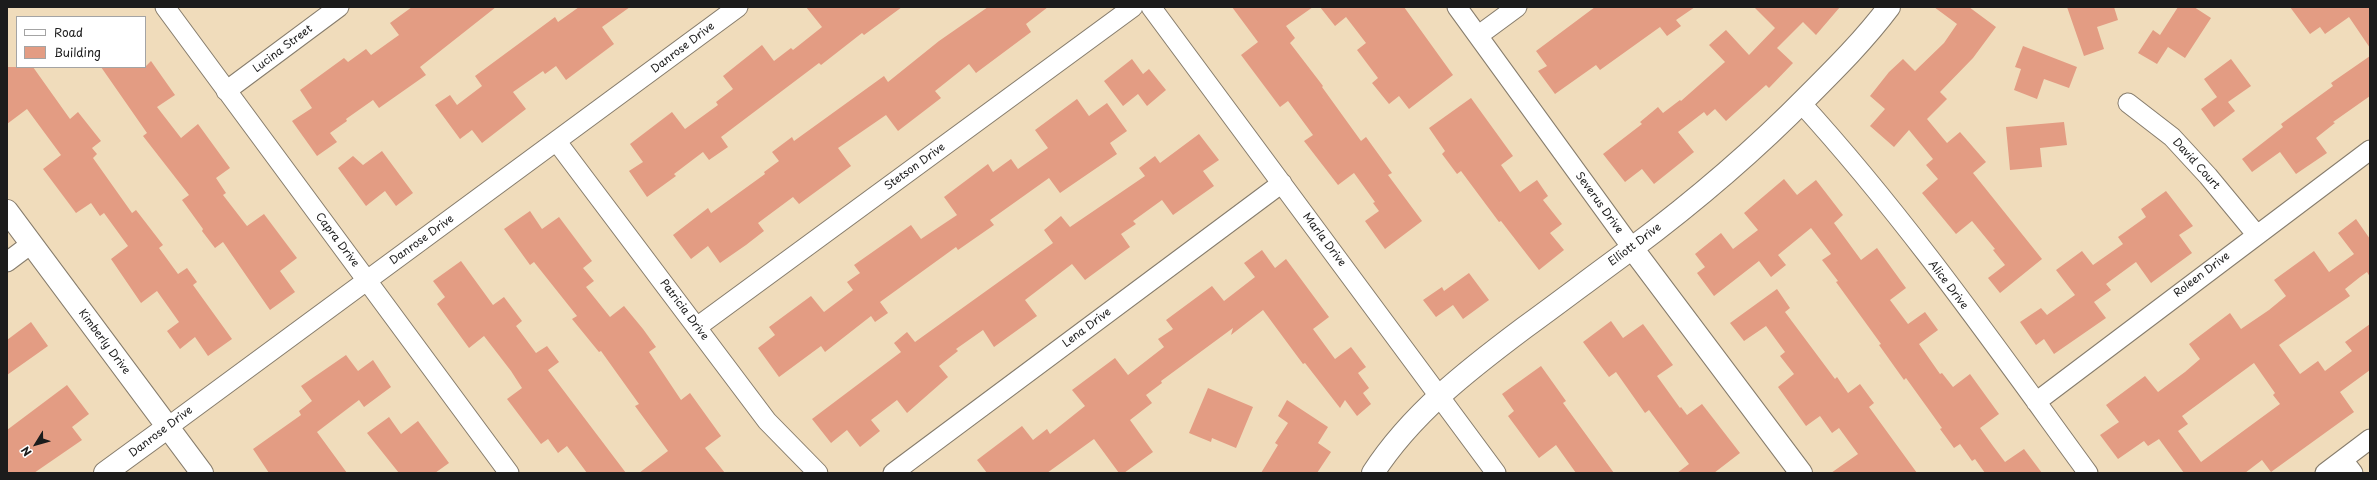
<!DOCTYPE html>
<style>
body{margin:0}
#map{position:relative;width:2377px;height:480px;overflow:hidden;background:#f0dcbb;font-family:"Playpen Sans",sans-serif}
canvas{display:block}
.frame{position:absolute;inset:0;border:8px solid #1c1c1c;pointer-events:none}
.legend{position:absolute;left:16px;top:16px;width:130px;height:52px;box-sizing:border-box;background:#fff;border:1px solid #a4a4a4;margin:0;padding:5px 7px;list-style:none;font-size:12px;color:#1c1c1c}
.legend li{display:flex;align-items:center;gap:8px;height:20px}
.legend b{width:20px;border:1px solid #a4a4a4}
.north{position:absolute;left:16px;top:424px;width:40px;height:40px;-webkit-text-stroke:3px #fff;paint-order:stroke;rotate:233deg;font-size:11px;font-weight:700;line-height:16px;text-align:center;color:#1c1c1c}
.north::after{content:'';display:block;margin:auto;width:14px;height:18px;background:#1c1c1c;clip-path:polygon(50% 0,100% 100%,50% 72%,0 100%)}
</style>
<div id="map">
<canvas width="2377" height="480"></canvas>
<div class="frame"></div>
<ul class="legend">
<li><b style="height:5px;background:#fff"></b>Road</li>
<li><b style="height:11px;background:#e39c83"></b>Building</li>
</ul>
<div class="north">N</div>
</div>
<script>
const g = document.querySelector('canvas').getContext('2d');
g.lineJoin = 'round';
function fillPath(path, color) { g.fillStyle = color; g.fill(path, 'evenodd'); }
function strokePath(path, color, width, dash) { g.strokeStyle = color; g.lineWidth = width; g.lineCap = dash ? 'butt' : 'round'; g.setLineDash(dash || []); g.stroke(path); }
function write(font, color, halo, rows, align = 'center') {
  g.font = font + ' "Playpen Sans",sans-serif'; g.lineWidth = 3.5; g.setLineDash([]); g.textBaseline = 'middle'; g.strokeStyle = halo; g.fillStyle = color; for (const [text, x, y, turn = 0] of rows) {
    g.save(); g.translate(x, y); g.rotate((+turn || 0) * Math.PI / 180); g.textAlign = isNaN(turn) ? turn : align; if (halo) g.strokeText(text, 0, 0); g.fillText(text, 0, 0); g.restore();
  }
}
fillPath(new Path2D(`
 M412 7H496L420 67 426 75 379 108 373 100 346 119 347 121 330 133 337 142 317 156 292 121 312 108 300 90 344 58 348 62 366 49 371 55 399 35 390 23Z
 M579 7H630L602 27 614 44 566 80 556 66 545 74 543 71 513 92 526 109 482 143 472 130 460 139 435 105 450 95 457 105 482 86 475 76 555 17 558 22Z
 M806 7H902L864 35 862 33 821 65 819 63 721 137 728 147 709 160 703 152 674 174 676 176 647 197 629 171 643 162 630 144 672 112 685 129 718 105 716 102 733 89 723 76 762 45 774 61 791 48 793 50 822 27Z
 M988 7H1048L1026 24 1031 32 976 73 969 64 935 91 941 98 898 131 886 115 838 148 851 166 799 204 793 197 758 223 764 231 746 245 720 263 708 246 691 259 673 235 708 208 711 213 765 174 764 172 779 161 772 152 792 137 794 141 884 76 888 82 939 41Z
 M1232 7H1313L1286 26 1295 38 1290 43 1323 86 1322 87 1361 141 1366 137 1392 173 1388 175 1422 221 1385 249 1365 221 1379 211 1373 203 1375 202 1354 173 1338 185 1304 141 1313 135 1288 101 1280 107 1241 55 1258 42Z
 M1320 7H1404L1453 75 1409 109 1399 96 1389 104 1372 83 1378 78 1357 50 1366 43 1346 17 1335 26Z
 M1595 7H1695L1676 20 1681 26 1667 36 1660 27 1600 70 1596 65 1555 94 1538 71 1547 66 1536 51Z
 M1754 7H1840L1816 35 1803 22 1777 48 1793 63 1769 88 1766 85 1726 121 1715 109 1707 116 1704 112 1678 132 1694 152 1654 184 1642 169 1625 182 1603 154 1642 124 1640 122 1658 107 1663 113 1680 100 1681 101 1725 62 1709 45 1726 30 1749 55 1775 28Z
 M1934 7H1969L1996 27 1973 58 1940 92 1947 99 1927 119 1947 143 1960 132 1986 162 1973 173 2042 259 2000 293 1988 278 2005 265 1993 250 1995 249 1972 221 1956 234 1922 193 1938 179 1926 165 1933 159 1909 130 1894 147 1870 126 1885 109 1870 96 1889 72 1903 59 1915 71 1944 43 1957 24Z
 M2067 7H2114L2118 20 2097 27 2104 49 2084 56Z
 M2178 7H2194L2211 18 2185 58 2168 47 2157 64 2138 53 2153 30 2160 35Z
 M2290 7H2370V48L2349 17 2325 34 2320 27 2310 34Z
 M2023 46 2077 67 2069 88 2044 79 2037 99 2014 90 2021 69 2015 67Z
 M2370 56V96L2333 122 2335 123 2316 138 2327 153 2296 174 2280 152 2252 172 2242 159 2283 127 2281 124 2333 86 2331 83Z
 M1132 59 1143 74 1149 69 1166 90 1147 106 1138 94 1123 106 1104 81Z
 M2231 59 2251 86 2228 102 2235 111 2214 127 2201 109 2217 97 2204 79Z
 M151 61 175 95 157 107 181 138 198 124 230 168 216 178 226 193 223 195 247 226 264 214 297 258 280 271 295 292 270 310 223 242 215 248 202 231 203 229 182 200 189 195 143 136 147 133 101 67H145Z
 M7 67H33L70 119 78 112 101 141 92 148 97 154 93 158 132 213 136 210 163 245 159 248 178 274 187 268 197 282 193 285 232 339 208 356 195 337 180 349 167 331 179 322 157 291 141 303 111 259 128 246 104 213 100 216 91 203 76 213 43 169 61 155 27 109 7 124Z
 M1471 98 1513 156 1501 165 1520 192 1537 180 1548 196 1543 200 1562 224 1550 233 1564 250 1539 270 1501 221 1499 222 1461 171 1457 174 1442 154 1445 151 1429 128Z
 M1077 99 1089 116 1107 103 1127 131 1110 143 1117 154 1060 193 1049 178 990 220 994 225 958 250 956 247 880 302 888 313 875 322 871 316 825 352 821 346 779 377 758 348 775 335 769 327 811 296 824 312 853 290 847 282 860 273 854 265 911 225 921 239 957 215 944 197 988 164 993 172 1011 159 1018 169 1048 148 1035 130Z
 M2064 122 2067 145 2040 148 2042 167 2010 170 2006 127Z
 M1199 134 1219 160 1203 171 1214 186 1173 215 1162 200 1133 221 1136 224 1121 234 1130 247 1085 280 1072 264 1025 300 1037 316 994 347 983 330 956 349 958 351 939 366 948 377 907 413 897 400 871 420 880 431 860 447 847 430 831 443 812 419 901 352 894 343 907 332 915 342 1053 243 1044 230 1061 216 1070 227 1145 176 1139 168 1155 156 1160 163Z
 M382 151 413 193 396 206 385 191 366 206 338 168 353 156 363 165Z
 M1784 179 1797 195 1816 180 1843 215 1834 223 1861 260 1877 248 1906 288 1890 300 1908 324 1925 312 1938 330 1919 344 1940 374 1942 373 1953 387 1970 374 1999 414 1980 428 1993 446 2005 462 2024 449 2042 473H1985L1975 459 1972 461 1960 444 1954 448 1940 429 1942 428 1906 378 1904 380 1879 345 1881 344 1836 282 1838 281 1822 260 1831 254 1811 228 1778 255 1786 265 1771 277 1759 261 1714 296 1697 273 1705 267 1695 254 1721 233 1733 249 1758 230 1744 213Z
 M2166 191 2193 226 2179 235 2192 253 2151 283 2136 262 2106 284 2111 290 2094 302 2106 318 2054 354 2044 339 2036 345 2020 322 2041 308 2047 315 2075 295 2056 270 2082 251 2093 265 2123 244 2118 237 2146 217 2141 209Z
 M530 211 542 229 559 217 592 261 583 268 594 281 586 287 610 317 624 306 643 329 656 347 649 352 681 400 690 393 721 436 705 448 725 473H639L668 451 635 406 639 404 601 351 599 352 572 319 577 316 534 262 530 265 504 229Z
 M2356 219 2370 239V277L2367 272 2360 277 2345 289 2350 296 2279 345 2300 374 2318 361 2325 371 2352 351 2345 342 2370 324V370L2340 392 2354 412 2271 472 2262 460 2245 473H2184L2159 439 2148 446 2144 441 2118 459 2100 435 2119 422 2106 405 2145 376 2158 392 2185 372 2200 359 2189 344 2230 313 2241 329 2269 310 2286 296 2274 280 2314 251 2329 272 2354 254 2338 233ZM2254 363 2275 393 2273 395 2280 404 2201 462 2178 431 2188 424 2182 416Z
 M1262 250 1275 268 1286 259 1329 317 1313 329 1335 359 1351 347 1366 367 1358 373 1369 388 1363 393 1371 404 1357 416 1345 400 1340 408 1305 363 1303 364 1263 310 1231 335 1233 328 1161 381 1162 383 1146 395 1152 403 1130 420 1153 452 1124 473H1119L1094 439 1047 473H987L977 460 1022 426 1033 440 1047 429 1050 434 1085 406 1072 390 1115 358 1128 375 1164 347 1158 339 1173 329 1166 320 1212 286 1224 301 1255 277 1244 263Z
 M461 261 493 305 504 297 522 321 516 326 536 353 547 346 559 362 548 370 626 473H587L567 446 558 453 548 439 541 444 507 399 522 388 511 371 484 336 469 348 437 304 445 297 433 281Z
 M1469 273 1489 300 1463 319 1453 305 1436 317 1423 300 1442 287 1444 291Z
 M1777 289 1790 308 1785 312 1835 379 1837 377 1848 393 1860 384 1874 403 1869 407 1917 473H1831L1858 454 1839 428 1832 433 1820 416 1806 426 1778 387 1794 374 1780 356 1785 352 1766 326 1744 341 1730 323Z
 M1611 321 1623 338 1643 324 1673 365 1657 376 1680 408 1681 407 1687 415 1702 404 1740 453 1714 473H1677L1689 464 1649 410 1645 413 1616 372 1609 377 1583 342Z
 M31 322 48 346 7 375V340Z
 M346 355 358 371 373 360 391 387 364 407 359 400 317 432 347 473H269L253 449 301 415 299 411 312 401 301 386Z
 M1541 366 1566 401 1563 403 1614 473H1576L1556 445 1539 458 1508 416 1514 411 1502 394Z
 M67 385 89 414 72 427 82 440 34 473H7V430Z
 M1208 388 1253 407 1236 448 1212 438 1211 442 1189 433Z
 M1287 400 1328 427 1318 443 1331 452 1317 473H1261L1278 445 1275 443 1288 423 1278 416Z
 M389 417 401 434 418 421 449 463 435 473H399L367 433Z`), '#e39c83');
const street = new Path2D(`
 M165 7 509 473
 M1151 7 1496 473
 M1457 7 1632 248
 M1479 35 1517 7
 M226 91 339 7
 M1801 103C1906 218 1996 347 2088 473
 M2128 103 2172 137 2208 176 2256 234
 M557 142 767 421 818 473
 M7 262 31 244
 M697 327 1133 7
 M2036 402 2370 150
 M168 427 738 7
 M2343 460 2353 473
 M893 473 1282 183
 M2325 473 2370 439`);
const secondary = new Path2D(`
 M7 211 202 473
 M1632 248 1801 473
 M105 473 168 427
 M1373 473C1411 414 1468 370 1524 328 1560 302 1595 275 1631 249 1694 202 1754 151 1809 95 1837 67 1865 39 1889 7`);
strokePath(street, '#867c6c', 21);
strokePath(secondary, '#867c6c', 24);
strokePath(street, '#fff', 19);
strokePath(secondary, '#fff', 22);
write('11px', '#1c1c1c', '#fff', [
 ["Danrose Drive",683,48,-37],
 ["Lucina Street",283,49,-37],
 ["David Court",2196,164,48],
 ["Stetson Drive",915,167,-36],
 ["Severus Drive",1599,203,54],
 ["Capra Drive",337,240,53],
 ["Danrose Drive",422,240,-36],
 ["Marla Drive",1324,240,53],
 ["Elliott Drive",1635,245,-37],
 ["Roleen Drive",2202,275,-37],
 ["Alice Drive",1948,285,53],
 ["Patricia Drive",684,310,53],
 ["Lena Drive",1087,328,-37],
 ["Kimberly Drive",104,342,53],
 ["Danrose Drive",161,432,-37]
]);
</script>
